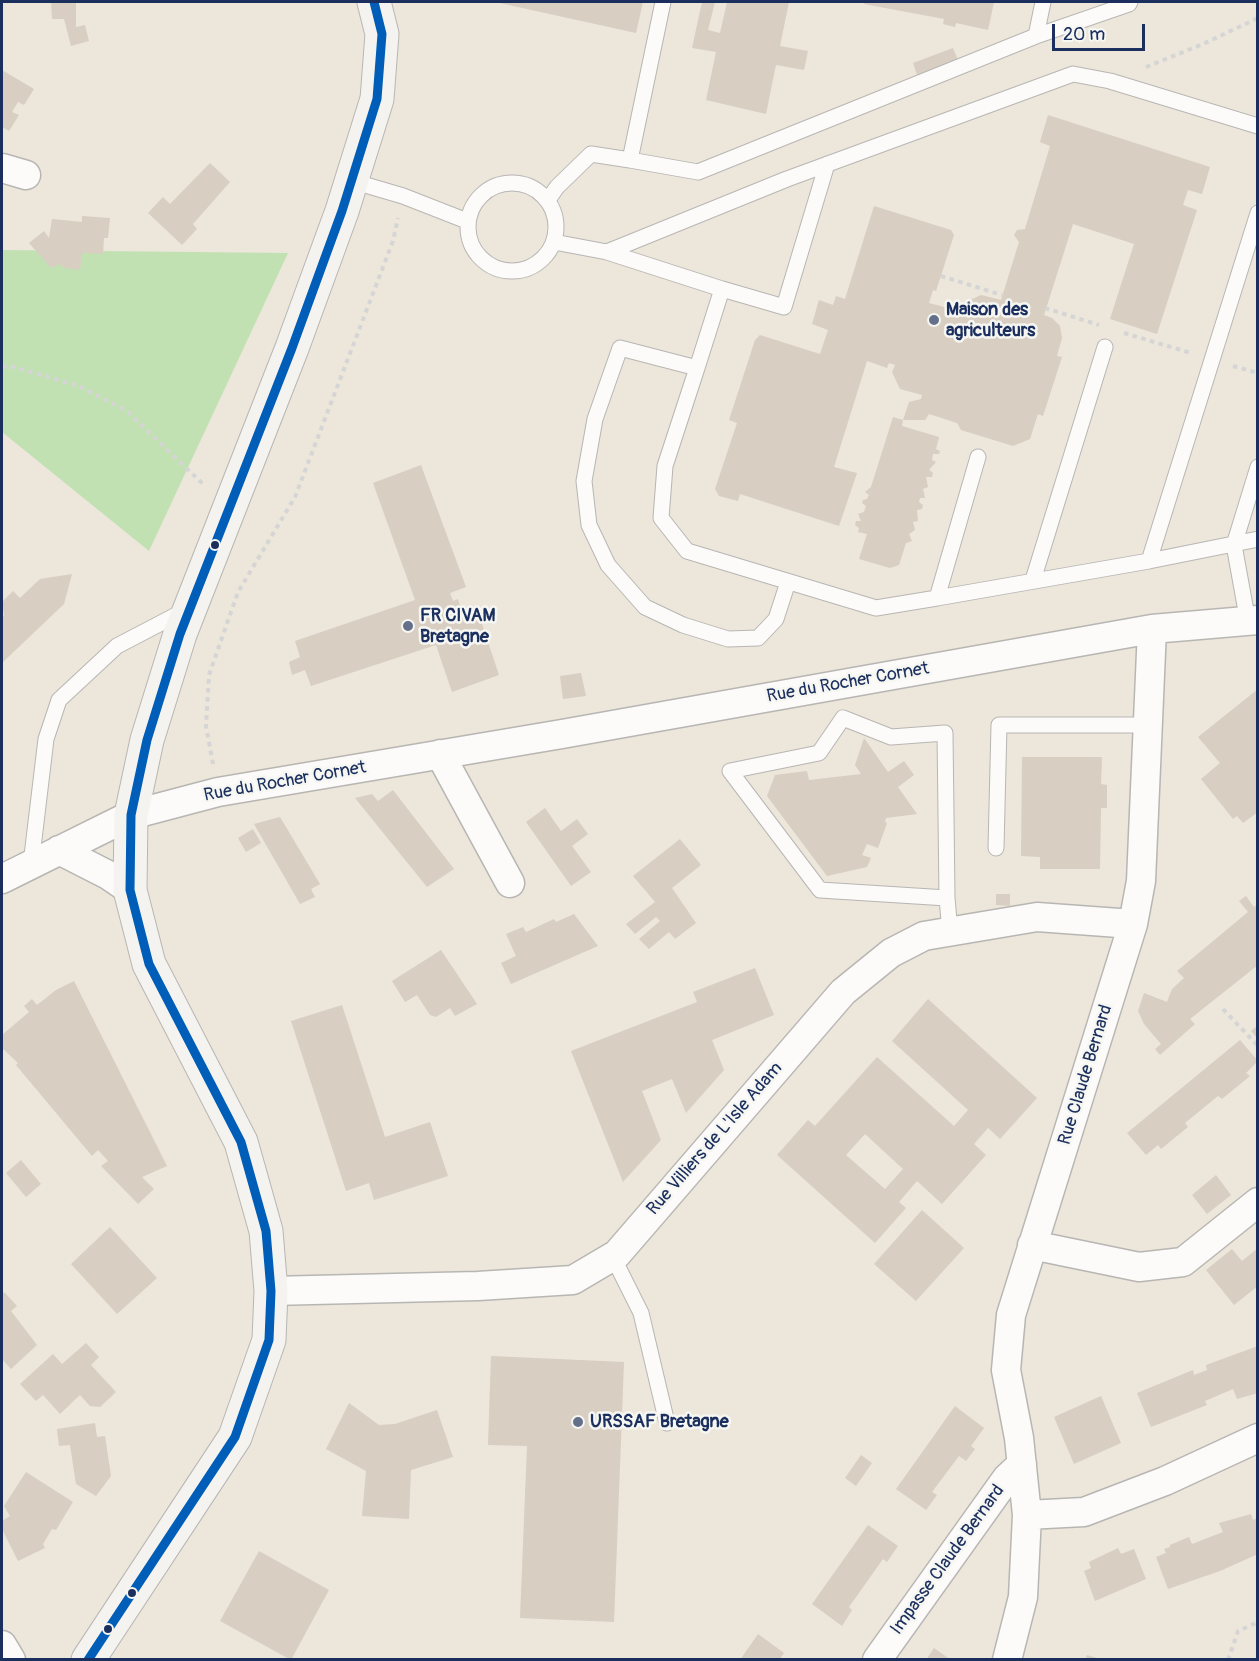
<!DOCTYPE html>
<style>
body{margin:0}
#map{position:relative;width:1259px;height:1661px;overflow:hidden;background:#ece6db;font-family:Pangolin,sans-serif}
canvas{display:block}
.frame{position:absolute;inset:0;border:3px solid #1b2f5e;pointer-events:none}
.scale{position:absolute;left:1052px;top:24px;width:93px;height:27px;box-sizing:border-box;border:3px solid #1b2f5e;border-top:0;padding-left:8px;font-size:18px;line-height:21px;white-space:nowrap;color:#1b2f5e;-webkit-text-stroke:4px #f6f6f2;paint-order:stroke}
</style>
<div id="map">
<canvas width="1259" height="1661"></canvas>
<div class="frame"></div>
<div class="scale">20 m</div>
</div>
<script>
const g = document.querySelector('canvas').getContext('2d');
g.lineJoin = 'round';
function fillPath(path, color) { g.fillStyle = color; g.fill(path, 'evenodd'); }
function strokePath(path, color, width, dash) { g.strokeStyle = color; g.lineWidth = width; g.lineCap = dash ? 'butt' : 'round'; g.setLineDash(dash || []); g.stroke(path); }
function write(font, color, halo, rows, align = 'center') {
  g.font = font + ' Pangolin,sans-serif'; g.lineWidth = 5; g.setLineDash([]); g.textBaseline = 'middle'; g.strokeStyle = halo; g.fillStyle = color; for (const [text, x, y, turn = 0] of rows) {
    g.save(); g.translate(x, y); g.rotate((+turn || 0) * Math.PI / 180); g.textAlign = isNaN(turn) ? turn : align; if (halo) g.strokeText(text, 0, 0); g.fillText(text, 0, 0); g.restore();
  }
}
fillPath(new Path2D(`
 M2 250 288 253 149 551 2 432Z`), '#c2e1b3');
fillPath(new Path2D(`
 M51 2H76V27L85 25 89 41 71 46 64 19H52Z
 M495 2H643L636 33Z
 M702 2H715L708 30 720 33 727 2H789L780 46 808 51 804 70 776 65 766 114 706 100 716 52 692 48Z
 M865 2H994L988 30 956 23 955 27 943 24 944 19 864 4Z
 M953 48 958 60 917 75 913 63Z
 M2 70 34 89 24 105 18 102 12 112 19 115 9 131 2 127Z
 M1048 115 1210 167 1202 194 1188 190 1183 205 1197 210 1157 334 1110 319 1134 244 1073 224 1044 315 1052 318 1060 326 1062 338 1057 356 1062 357 1043 416 1038 414 1030 439 1013 446 961 430 957 423 929 414 925 420H903L909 402 921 399 922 395 900 389 892 372 895 365 889 363 887 368 867 361 834 467 857 473 839 526 740 494 738 501 719 496 715 489 737 423 729 420 755 340 760 335 820 354 828 330 812 324 819 300 833 305 836 296 845 299 874 206 951 230 954 235 936 291 933 290 929 303 963 312 966 302 981 295 1001 300 1019 242 1014 235 1017 230 1025 229 1050 146 1040 142Z
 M210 163 230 182 193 224 197 229 182 245 148 213 163 197 170 204Z
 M82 216 110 218 108 238H104L103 254 82 253 80 270 65 268 59 264 51 268 29 243 44 231 49 238 52 219 82 222Z
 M893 417 903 420 902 426 939 437 936 449 940 451 939 454H933L932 460 936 462 929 470 933 473 932 477H926L928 487 923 489 925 498H920L919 502 923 505 922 509 917 510 918 521 913 522 915 530 909 534 912 541 906 543 899 565 890 568 859 559 867 534 858 532 859 528 855 525 856 521H861L858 514 864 512 866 506 862 503 863 500 867 499 869 495 865 492 871 487Z
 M421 465 466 587 450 593 453 601 458 599 461 609 456 610 459 616 477 609 499 675 452 692 436 645 311 686 305 670 292 675 289 662 300 657 295 641 415 600 373 483Z
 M72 574 64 604 2 663V618L4 615 2 602 13 591 20 598 40 579Z
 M581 673 586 696 563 699 560 676Z
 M1258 689V812L1243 823 1237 816 1233 819 1201 779 1220 763 1198 737Z
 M864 738 888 772 904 761 914 775 898 787 917 814 886 818 885 822 887 823 878 848 867 844 862 855 871 858 867 867 827 876 767 796 775 775 807 771 809 780 861 774 855 765Z
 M1022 757H1102L1101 784 1107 785V808H1101L1100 869H1040V857L1021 856Z
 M393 790 454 869 427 887 355 798 372 794 378 801Z
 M545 808 561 831 577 819 588 834 572 846 591 872 571 886 526 822Z
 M280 817 320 884 311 889 315 897 300 904 254 824Z
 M253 829 261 843 246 852 238 838Z
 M680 839 701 865 672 888 696 923 675 939 669 932 649 949 639 939 660 921 656 917 635 934 626 924 655 902 633 876Z
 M996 894H1010V906L996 905Z
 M1246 896 1254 907 1258 904V965L1190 1019 1195 1024 1160 1055 1155 1049 1161 1044 1144 1024 1138 1011 1144 993 1167 1002 1172 989 1184 978 1177 971 1248 912 1239 901Z
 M574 914 598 946 511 984 501 963 516 956 506 934 523 927 526 932 554 919 556 922Z
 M441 950 477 1004 455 1016 450 1008 436 1017 430 1015 417 995 405 1002 392 981Z
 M755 968 774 1015 712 1040 724 1070 686 1113 672 1079 642 1091 661 1140 623 1182 571 1051 697 1002 693 992Z
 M74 981 167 1166 142 1177 154 1189 138 1204 101 1166 108 1161 98 1150 92 1156 16 1065 18 1063 2 1048V1035L29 1012 24 1006 32 999 37 1005 56 990Z
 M928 999 1037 1098 1000 1139 988 1128 974 1144 986 1155 942 1204 917 1181 899 1202 906 1208 875 1243 777 1155 808 1120 815 1126 877 1057 954 1126 968 1110 892 1041ZM865 1134 903 1169 885 1189 846 1155Z
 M342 1005 385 1137 430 1122 448 1176 374 1200 369 1183 346 1191 291 1021Z
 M1258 1025V1039L1251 1031Z
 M1240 1040 1258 1061 1246 1073 1250 1076 1222 1099 1218 1096 1185 1123 1188 1127 1161 1149 1158 1145 1146 1155 1127 1133Z
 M21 1160 41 1184 26 1197 6 1173Z
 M1216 1175 1231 1195 1207 1214 1192 1195Z
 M922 1210 964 1248 916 1301 874 1264Z
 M110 1227 157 1278 117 1314 71 1264Z
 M1258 1248V1286L1234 1305 1206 1270 1232 1249 1242 1261Z
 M4 1292 17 1306 11 1311 37 1345 11 1369 2 1359V1295Z
 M86 1343 99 1357 91 1365 116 1392 100 1407 90 1406 80 1395 60 1414 43 1395 36 1401 20 1384 53 1354 62 1364Z
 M1258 1346V1393L1237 1399 1233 1389 1205 1401 1207 1405 1151 1427 1137 1393 1193 1370 1194 1375 1207 1370 1206 1365Z
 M491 1356 624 1362 614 1622 520 1618 527 1446 488 1445Z
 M1101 1396 1121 1443 1074 1464 1054 1417Z
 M349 1403 379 1425 395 1424 437 1410 453 1457 411 1470 409 1519 362 1516 366 1471 326 1449Z
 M955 1406 984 1428 971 1446 975 1449 966 1461 959 1456 932 1492 937 1495 926 1510 896 1489Z
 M95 1423 97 1437 105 1436 111 1476 96 1496 76 1484 70 1445 59 1446 57 1429Z
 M861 1455 872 1463 856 1486 845 1478Z
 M26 1472 73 1502 56 1530 52 1529 43 1544 45 1548 18 1561 2 1529V1521L10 1516 4 1506Z
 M1251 1514 1253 1520 1258 1518V1554L1220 1571 1168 1589 1156 1557 1166 1553 1164 1549 1170 1547V1545L1189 1537 1192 1544 1223 1532 1219 1523Z
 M868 1525 898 1546 887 1562 883 1559 849 1607 852 1610 842 1626 812 1604Z
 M1118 1548 1121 1554 1134 1549 1146 1579 1095 1601 1084 1571 1091 1568 1089 1562Z
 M259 1551 329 1590 291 1660 220 1621Z
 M758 1634 784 1653 779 1660H740Z
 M934 1648 951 1660H926Z
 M1087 1655 1100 1659V1660H1085Z`), '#d8cec2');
const lane = new Path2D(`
 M663 2 630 160 698 172 1036 36 1129 4 1130 2
 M1036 36 1043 2
 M352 181 403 196 467 221
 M468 227a44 44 0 1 1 88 0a44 44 0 1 1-88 0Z
 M548 200 557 187 591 154 630 160
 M554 242 607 252 787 179 1073 74 1110 81 1258 126
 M607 252 722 289
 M697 368 722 289 784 307 827 164
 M1149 561 1258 539
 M1033 580 1105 347
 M788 582 776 619 758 638 728 639 683 625 645 607 608 565 589 525 584 481 595 419 620 348 697 368 665 466 661 518 687 551 876 608 937 598 978 457
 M937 598 1149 561 1258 213
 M1248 622 1234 545 1258 467
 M996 848 999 725H1148
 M31 864 46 739 59 700 117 646 184 611
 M947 898 945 733 891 737 843 718 819 753 730 771 820 890 947 898 950 932
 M617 1254 618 1267 641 1313 667 1423`);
const street = new Path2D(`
 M2 168 26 175
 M440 754 510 883
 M59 850 108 875 130 890
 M2 879 131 815 218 792 562 734 1152 629 1258 620
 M1032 1245 1139 1267 1183 1262 1258 1202
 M271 1291 478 1286 573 1280 617 1254 843 992 891 953 924 936 1037 917 1133 924
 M1027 1515 1084 1512 1165 1481 1258 1438
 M2 1645 11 1660
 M877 1660 1007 1478 1022 1464
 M1007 1660 1023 1597 1027 1515 1019 1438 1006 1370 1011 1315 1133 924 1141 881 1152 629`);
const secondary = new Path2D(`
 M88 1660 235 1437 269 1340 271 1291 266 1231 241 1142 149 964 130 890 131 815 147 740 180 634 292 348 342 211 377 99 382 34 374 2`);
strokePath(lane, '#b8b6b3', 17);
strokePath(street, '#b8b6b3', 31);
strokePath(secondary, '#b8b6b3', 35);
strokePath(new Path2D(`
 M1146 67 1203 44 1258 18
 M941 276 1002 295
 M1045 308 1099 325
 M1124 333 1191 353
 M1233 366 1258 373
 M2 367 10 366 79 386 127 411 205 486
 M213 764 206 726 209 675 238 592 295 497 393 241 398 218
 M1223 1009 1258 1046
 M1228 1660 1238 1631 1258 1622`), '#d5d5d5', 4, [4.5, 4.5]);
strokePath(lane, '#fcfbfa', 15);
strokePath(street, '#fcfbfa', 28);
strokePath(secondary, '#f5f3ef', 33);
strokePath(new Path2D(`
 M88 1660 235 1437 269 1340 271 1291 266 1231 241 1142 149 964 130 890 131 815 147 740 180 634 292 348 342 211 377 99 382 34 374 2`), '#005eb8', 9);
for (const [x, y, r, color] of [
 [934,320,6,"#646f8a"],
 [215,545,5,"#1b2f5e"],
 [408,626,6,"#646f8a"],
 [578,1422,6,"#646f8a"],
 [132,1593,5,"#1b2f5e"],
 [108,1629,5,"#1b2f5e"]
]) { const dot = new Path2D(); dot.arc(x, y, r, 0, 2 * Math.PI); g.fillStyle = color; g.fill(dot); strokePath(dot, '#f6f6f2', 2); }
write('bold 18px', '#1b2f5e', '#f6f6f2', [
 ["Maison des",946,310],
 ["agriculteurs",946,331],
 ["FR CIVAM",420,616],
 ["Bretagne",420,637],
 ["URSSAF Bretagne",590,1422]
], 'left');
write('18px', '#1b2f5e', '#f6f6f2', [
 ["Rue du Rocher Cornet",848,683,-10],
 ["Rue du Rocher Cornet",285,782,-10],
 ["Rue Claude Bernard",1086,1075,-73],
 ["Rue Villiers de L'Isle Adam",715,1139,-49],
 ["Impasse Claude Bernard",948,1560,-54]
]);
</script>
